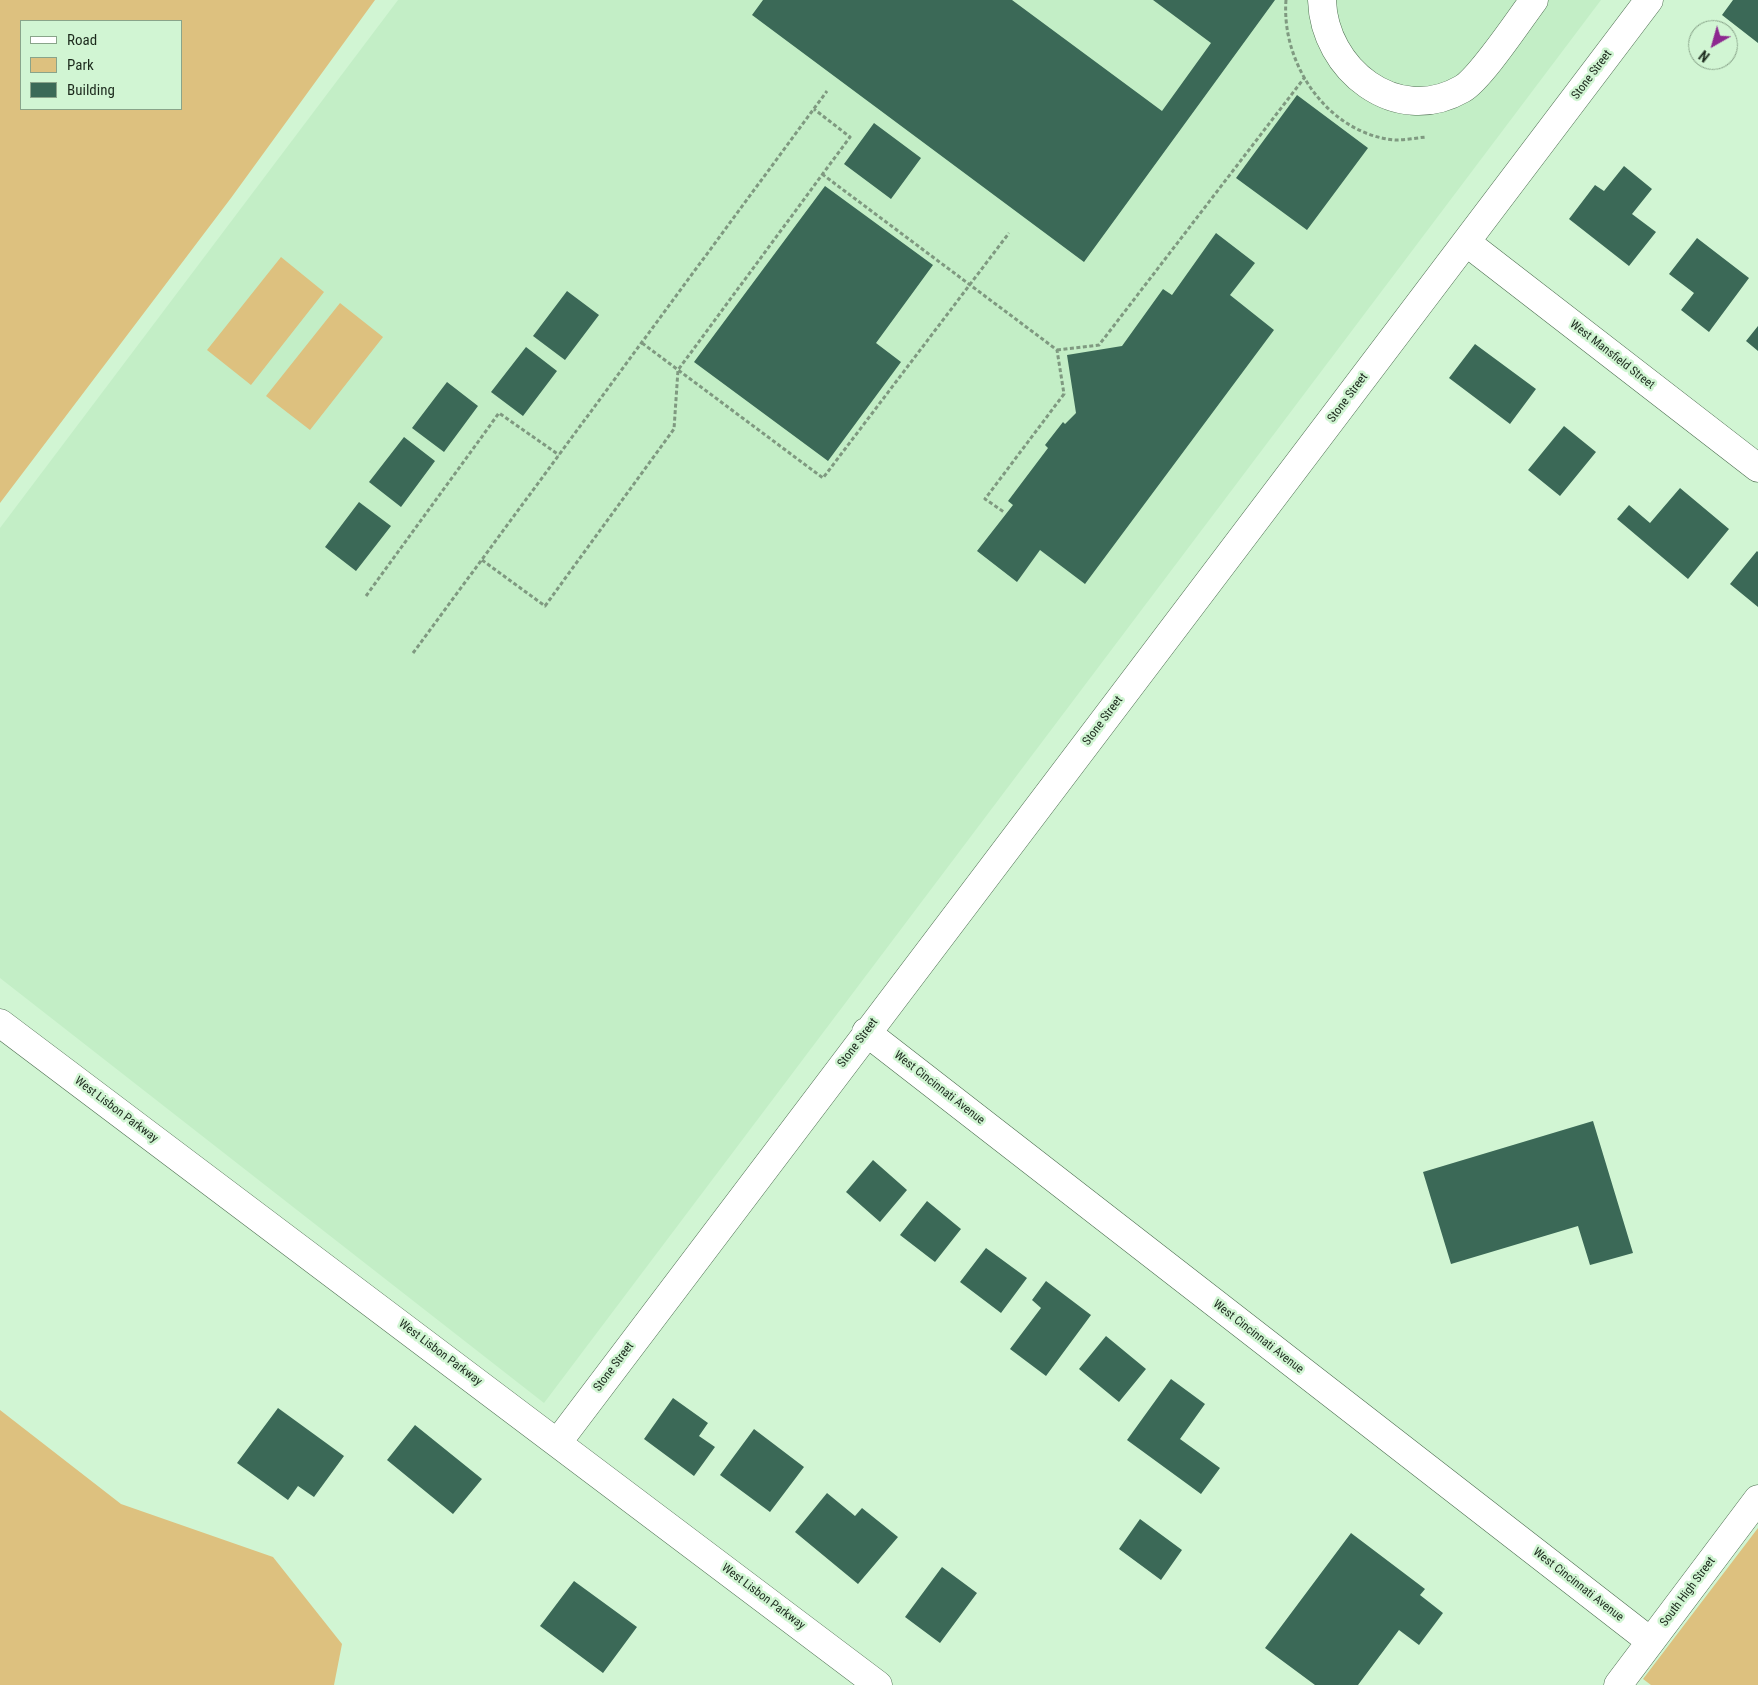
<!DOCTYPE html>
<style>
body{margin:0}
#map{position:relative;width:1758px;height:1685px;overflow:hidden;background:#d1f5d3;font-family:"Roboto Condensed",sans-serif}
canvas{display:block}
.legend{position:absolute;left:20px;top:20px;width:162px;height:90px;box-sizing:border-box;background:#d1f5d3;border:1px solid #89a48a;margin:0;padding:6px 9px;list-style:none;font-size:15px;color:#1c2a1d}
.legend li{display:flex;align-items:center;gap:10px;height:25px}
.legend b{width:25px;border:1px solid #89a48a}
.north{position:absolute;left:1688px;top:20px;width:50px;height:50px;box-sizing:border-box;background:#d1f5d3;border:1px solid #89a48a;border-radius:50%;rotate:218deg;font-size:14px;font-weight:700;line-height:20px;text-align:center;color:#1c2a1d}
.north::after{content:'';display:block;margin:auto;width:18px;height:22px;background:#8d288f;clip-path:polygon(50% 0,100% 100%,50% 72%,0 100%)}
</style>
<div id="map">
<canvas width="1758" height="1685"></canvas>
<ul class="legend">
<li><b style="height:6px;background:#fff"></b>Road</li>
<li><b style="height:14px;background:#ddc17f"></b>Park</li>
<li><b style="height:14px;background:#3b6957"></b>Building</li>
</ul>
<div class="north">N</div>
</div>
<script>
const g = document.querySelector('canvas').getContext('2d');
g.lineJoin = 'round';
function fillPath(path, color) { g.fillStyle = color; g.fill(path, 'evenodd'); }
function strokePath(path, color, width, dash) { g.strokeStyle = color; g.lineWidth = width; g.lineCap = dash ? 'butt' : 'round'; g.setLineDash(dash || []); g.stroke(path); }
function write(font, color, halo, rows, align = 'center') {
  g.font = font + ' "Roboto Condensed",sans-serif'; g.lineWidth = 5; g.setLineDash([]); g.textBaseline = 'middle'; g.strokeStyle = halo; g.fillStyle = color; for (const [text, x, y, turn = 0] of rows) {
    g.save(); g.translate(x, y); g.rotate((+turn || 0) * Math.PI / 180); g.textAlign = isNaN(turn) ? turn : align; if (halo) g.strokeText(text, 0, 0); g.fillText(text, 0, 0); g.restore();
  }
}
fillPath(new Path2D(`
 M398 0H1601L544 1403 0 978V528Z`), '#c3eec6');
fillPath(new Path2D(`
 M0 0H375L231 198 0 503ZM181 21V109H21V21Z
 M281 257 324 292 251 385 207 350Z
 M340 303 383 337 310 430 266 396Z
 M0 1410 121 1504 273 1557 342 1644 334 1685H0Z
 M1758 1528V1685H1651L1643 1679Z`), '#ddc17f');
fillPath(new Path2D(`
 M763 0H1012L1162 111 1211 43 1153 0H1275L1084 262 752 15Z
 M1733 0H1758V43L1722 15Z
 M1297 95 1368 148 1307 230 1236 178Z
 M874 123 921 158 891 199 844 164Z
 M1624 166 1652 189 1632 214 1656 232 1629 266 1569 219 1595 185 1604 191Z
 M825 186 933 265 876 343 901 362 828 461 694 362Z
 M1216 233 1255 263 1230 295 1274 330 1085 584 1040 550 1017 582 977 551 1013 505 1008 501 1048 448 1045 445 1063 422 1065 424 1076 413 1067 355 1122 346 1163 289 1172 295Z
 M1697 238 1749 278 1709 332 1681 310 1694 293 1669 274Z
 M567 291 599 315 565 360 533 336Z
 M1758 326V351L1746 341Z
 M1475 344 1536 389 1510 424 1449 378Z
 M526 347 557 371 523 416 491 392Z
 M447 382 478 406 444 452 412 428Z
 M1564 426 1596 452 1560 496 1528 470Z
 M404 437 435 461 401 507 369 482Z
 M1680 488 1729 529 1688 579 1617 519 1629 505 1650 523Z
 M359 502 391 526 356 571 325 547Z
 M1757 551 1758 552V607L1730 584Z
 M1593 1121 1633 1253 1590 1265 1578 1226 1451 1264 1423 1172Z
 M873 1160 907 1190 880 1222 846 1192Z
 M927 1201 961 1229 935 1262 900 1235Z
 M986 1248 1027 1278 1001 1313 960 1282Z
 M1046 1281 1091 1315 1046 1376 1010 1349 1041 1308 1032 1300Z
 M1106 1336 1146 1369 1119 1402 1079 1369Z
 M1171 1379 1205 1404 1180 1439 1220 1468 1201 1494 1127 1440Z
 M673 1398 708 1423 699 1436 715 1447 694 1476 644 1439Z
 M278 1408 344 1456 314 1497 298 1486 288 1500 237 1463Z
 M415 1425 482 1479 453 1514 387 1460Z
 M754 1429 804 1467 770 1512 720 1475Z
 M827 1493 855 1516 862 1508 898 1537 858 1584 795 1532Z
 M1140 1519 1182 1550 1161 1580 1119 1549Z
 M1351 1533 1425 1589 1420 1595 1443 1613 1419 1645 1399 1630 1358 1685H1315L1265 1648Z
 M942 1567 977 1593 940 1643 905 1617Z
 M574 1581 637 1627 603 1673 540 1626Z`), '#3b6957');
const minor = new Path2D(`
 M1322 0C1324 69 1396 127 1462 89 1480 79 1519 20 1534 0
 M1466 242 1758 468
 M0 1023 878 1685
 M866 1032 1650 1641
 M558 1442 1649 0
 M1618 1685 1758 1499`);
strokePath(minor, '#4e6e51', 29);
strokePath(new Path2D(`
 M1286 0C1281 64 1328 134 1395 140 1405 140 1416 138 1426 137
 M822 174 1057 350 1064 394 985 499 1004 512
 M642 343 823 478 1009 233
 M1057 350 1099 345 1305 77
 M482 560 545 606 674 429 678 370 850 137 814 109
 M366 596 499 413 559 455
 M413 653 827 91`), '#7f9980', 3, [4, 2.5]);
strokePath(minor, '#fff', 28);
write('12px', '#1c2a1d', '#d1f5d3', [
 ["Stone Street",1592,75,-53],
 ["West Mansfield Street",1612,355,38],
 ["Stone Street",1348,398,-53],
 ["Stone Street",1103,721,-53],
 ["Stone Street",858,1043,-53],
 ["West Cincinnati Avenue",939,1088,38],
 ["West Lisbon Parkway",116,1110,37],
 ["West Cincinnati Avenue",1258,1337,38],
 ["West Lisbon Parkway",440,1353,37],
 ["Stone Street",614,1367,-53],
 ["West Cincinnati Avenue",1578,1585,38],
 ["South High Street",1688,1592,-53],
 ["West Lisbon Parkway",763,1597,37]
]);
</script>
